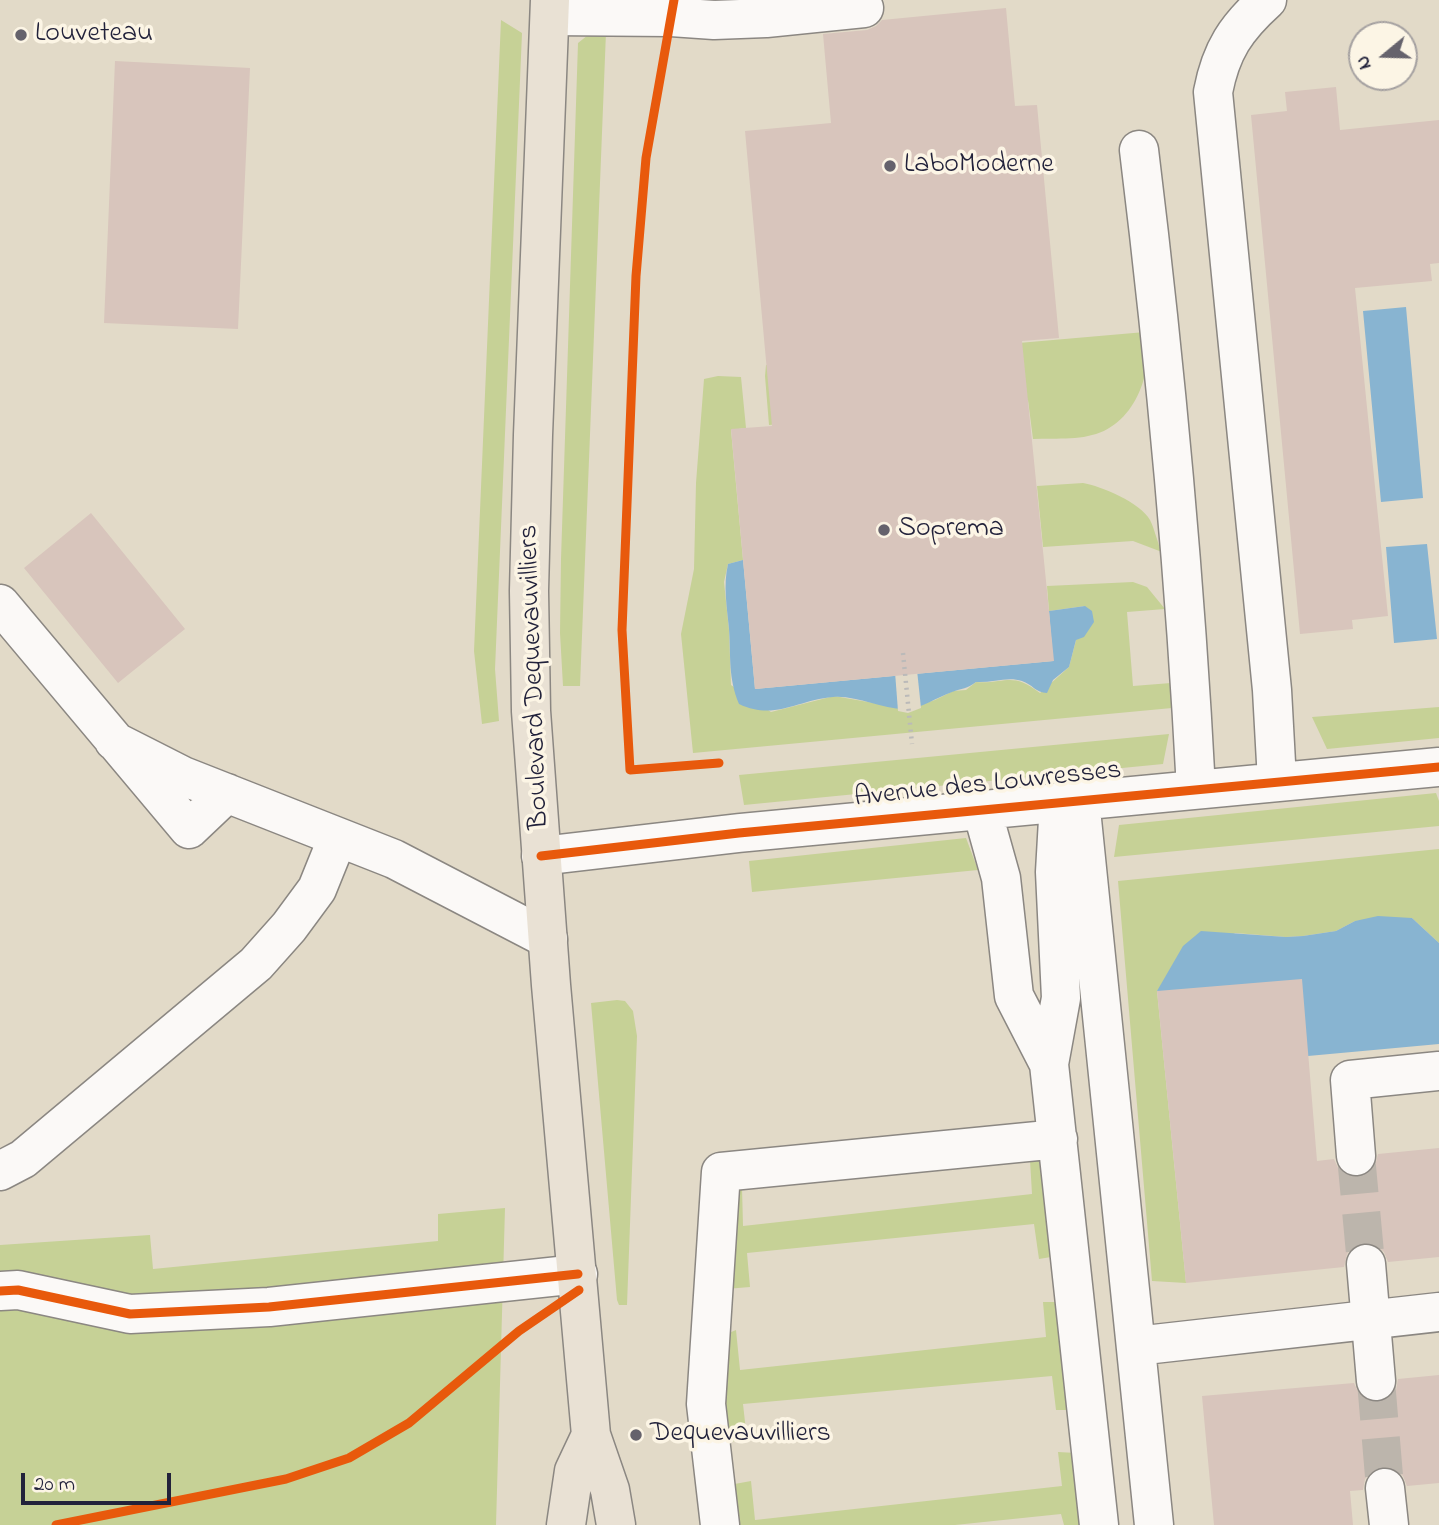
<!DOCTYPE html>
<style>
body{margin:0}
#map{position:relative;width:1439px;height:1525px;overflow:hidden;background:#e2dac8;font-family:"Indie Flower",sans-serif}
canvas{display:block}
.north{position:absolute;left:1348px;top:21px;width:70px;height:70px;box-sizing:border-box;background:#fcf5e5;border:2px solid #a5a1a1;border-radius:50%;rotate:251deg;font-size:19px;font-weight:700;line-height:28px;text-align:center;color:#22223b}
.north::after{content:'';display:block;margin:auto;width:24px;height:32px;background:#65626c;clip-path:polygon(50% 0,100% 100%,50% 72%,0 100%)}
.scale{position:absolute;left:21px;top:1473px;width:150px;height:32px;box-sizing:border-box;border:4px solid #22223b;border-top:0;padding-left:9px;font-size:21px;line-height:24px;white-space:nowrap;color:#22223b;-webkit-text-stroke:5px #fcf5e5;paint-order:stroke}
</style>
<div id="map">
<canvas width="1439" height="1525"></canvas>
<div class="north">N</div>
<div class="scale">20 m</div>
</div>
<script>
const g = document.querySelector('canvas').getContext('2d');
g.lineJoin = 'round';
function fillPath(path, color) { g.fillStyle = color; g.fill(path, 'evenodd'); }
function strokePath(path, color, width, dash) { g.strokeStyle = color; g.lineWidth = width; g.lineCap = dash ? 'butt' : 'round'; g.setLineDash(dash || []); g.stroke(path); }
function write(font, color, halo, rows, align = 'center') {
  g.font = font + ' "Indie Flower",sans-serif'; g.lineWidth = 7; g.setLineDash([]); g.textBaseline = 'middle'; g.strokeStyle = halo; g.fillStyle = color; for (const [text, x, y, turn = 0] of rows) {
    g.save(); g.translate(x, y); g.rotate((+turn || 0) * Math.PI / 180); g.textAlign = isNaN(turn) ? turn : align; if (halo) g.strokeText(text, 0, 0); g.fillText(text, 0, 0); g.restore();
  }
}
fillPath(new Path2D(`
 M501 20 522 33 495 669 499 721 482 724 474 651Z
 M593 31 606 32 580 686H563L560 633 561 559 578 43Z
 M1145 332C1155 372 1134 428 1088 436 1071 440 1051 438 1033 439L1028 400 769 425 765 376 766 365Z
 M718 376 741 377 746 428 731 430 743 560 728 564 724 582 729 630 731 685 771 712 834 696 908 709 935 700 953 691 966 690 976 682C1007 684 1011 671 1040 693L1069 667 1085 606 1049 611 1047 586 1133 582 1147 587 1165 609 1127 612 1133 686 1171 683 1172 708 693 753 681 634 694 569 696 483 704 379Z
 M1083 483C1101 486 1141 503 1150 520 1155 530 1157 542 1162 552L1133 541 1043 547 1037 486Z
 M1439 707V738L1327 749 1312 717Z
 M1169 734 1163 764 744 805 739 775Z
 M1436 793 1439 801V826L1114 857 1119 825Z
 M966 838 978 870 752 892 749 861Z
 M1439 849V943L1412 918 1355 921 1336 931 1303 936 1286 937 1235 933 1157 991 1186 1283 1152 1281 1118 881Z
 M617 1000 625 1001 633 1011 637 1036 627 1305H619L617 1300 591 1003Z
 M1030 1160H1050L1057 1256 1039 1259 1034 1224 747 1253 750 1287 726 1289 731 1191 742 1187 743 1226 1032 1194Z
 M505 1208 496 1525H0V1245L150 1235 153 1269 438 1241V1214Z
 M1043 1302H1062L1072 1410H1056L1052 1376 743 1404 747 1440 726 1442 724 1335 736 1330 740 1370 1046 1337Z
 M1058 1452 1076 1453 1083 1525H1064L1061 1514 955 1525H733L729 1485 751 1481 755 1520 1062 1486Z`), '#c6d196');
fillPath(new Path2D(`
 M1406 307 1423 498 1381 502 1363 311Z
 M1427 544 1437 639 1394 643 1386 547Z
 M743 560 755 689 1053 661 1049 611 1085 606 1092 611 1094 622 1084 637 1076 640 1069 667 1053 680 1047 693C1036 693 1032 684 1022 681 1008 676 992 683 976 682 967 689 962 688 952 692 937 697 923 708 907 709 882 710 857 695 833 697 797 700 775 721 739 704 728 677 731 657 729 629 727 607 723 586 728 564Z
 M1378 916 1412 918 1439 943V1044L1308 1056 1157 991 1183 946 1201 931 1286 937 1303 936 1336 931 1355 921Z`), '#88b4d1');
fillPath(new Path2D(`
 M917 670 921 708 908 713 898 711 895 672Z`), '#e2dac8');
fillPath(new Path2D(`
 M1006 8 1015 106 1037 105 1059 338 1022 341 1054 661 755 689 731 429 772 426 745 131 831 123 823 34 867 30 876 26 882 20Z
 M115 61 250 68 238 329 104 323Z
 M1336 87 1340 130 1439 120V263L1430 264 1432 281 1355 288 1388 616 1352 620 1353 629 1300 634 1251 115 1287 111 1285 92Z
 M91 513 185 629 118 683 24 568Z
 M1302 979 1317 1161 1334 1159 1338 1168 1346 1175 1358 1178 1368 1174 1375 1166 1378 1154 1439 1148V1257L1388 1262 1384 1252 1376 1245 1363 1242 1354 1246 1347 1254 1344 1267 1186 1283 1157 991Z
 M1439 1375V1483L1407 1486 1403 1476 1394 1468 1382 1466 1373 1470 1365 1479 1363 1490 1350 1491 1353 1525H1214L1202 1396 1354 1383 1359 1394 1367 1401 1377 1403 1389 1398 1396 1390 1398 1379Z`), '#d8c5bc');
strokePath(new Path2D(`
 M1356 1156 1366 1264
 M1376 1381 1385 1488`), '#bcb5ac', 38, [38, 19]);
const minor = new Path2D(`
 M1267 0C1236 28 1221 50 1213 92L1272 690 1277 781
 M550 16 671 17 714 20 766 18 864 8
 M1139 150C1165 362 1185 576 1196 789
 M0 604 189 829 227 793
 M114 741 183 776 394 859 548 939
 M1080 800 1154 1525
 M982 810 1001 878 1014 996 1049 1064 1061 998 1055 872 1059 802
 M541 856 739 833 1439 767
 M1049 1064 1099 1525
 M1356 1156 1350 1080 1439 1071
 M0 1171 23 1159 256 964 289 927 317 889 338 837
 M1366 1264 1376 1381
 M0 1291 18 1290 130 1314 269 1307 578 1274
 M1136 1346 1439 1312
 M1385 1488 1389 1525
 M720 1525 706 1404 721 1172 1058 1139`);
const major = new Path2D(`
 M550 0 533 435 529 591 531 711 551 985 591 1435 610 1490 616 1525
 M566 1525 574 1471 591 1435`);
strokePath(minor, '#8b8782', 41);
strokePath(major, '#8b8782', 41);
strokePath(new Path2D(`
 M903 653 912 744`), '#bbbab9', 4.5, [2, 5]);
strokePath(minor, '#fbf9f7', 38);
strokePath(major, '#e9e1d4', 38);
strokePath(new Path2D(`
 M674 0 646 158 636 276 622 630 630 770 719 763
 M541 856 739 833 1439 767
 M0 1291 18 1290 130 1314 269 1307 578 1274
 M56 1525 286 1479 349 1458 409 1423 519 1331 579 1290`), '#e8590c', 9);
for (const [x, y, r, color] of [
 [21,35,7,"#65626c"],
 [890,166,7,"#65626c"],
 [884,530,7,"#65626c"],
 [636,1435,7,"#65626c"]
]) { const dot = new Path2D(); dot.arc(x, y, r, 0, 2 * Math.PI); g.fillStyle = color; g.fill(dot); strokePath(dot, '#fcf5e5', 2.5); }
write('28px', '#22223b', '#fcf5e5', [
 ["Louveteau",35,35],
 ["LaboModerne",904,166],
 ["Soprema",898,530],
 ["Dequevauvilliers",650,1435]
], 'left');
write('28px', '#22223b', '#fcf5e5', [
 ["Boulevard Dequevauvilliers",536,677,-92],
 ["Avenue des Louvresses",988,786,-6]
]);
</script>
